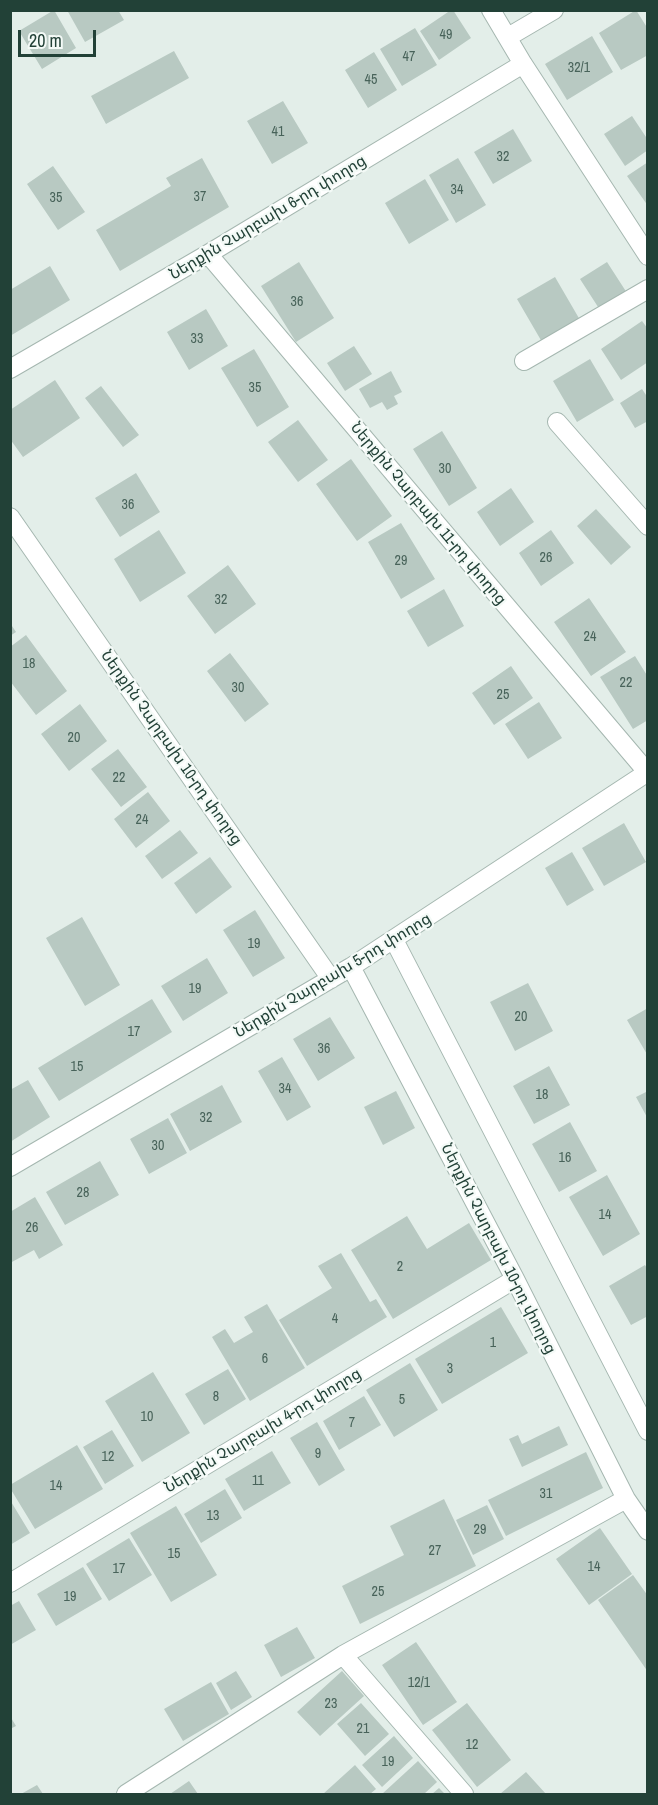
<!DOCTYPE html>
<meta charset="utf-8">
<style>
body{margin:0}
#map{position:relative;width:658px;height:1805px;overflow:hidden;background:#e3eee9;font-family:"Archivo Narrow",sans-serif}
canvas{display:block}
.frame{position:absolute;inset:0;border:12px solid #224137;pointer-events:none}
.scale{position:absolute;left:18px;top:30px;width:78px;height:27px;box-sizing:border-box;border:3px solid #224137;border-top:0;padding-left:8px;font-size:18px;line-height:21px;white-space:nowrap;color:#224137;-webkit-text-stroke:4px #f4faf7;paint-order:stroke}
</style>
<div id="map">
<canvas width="658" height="1805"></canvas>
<div class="frame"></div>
<div class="scale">20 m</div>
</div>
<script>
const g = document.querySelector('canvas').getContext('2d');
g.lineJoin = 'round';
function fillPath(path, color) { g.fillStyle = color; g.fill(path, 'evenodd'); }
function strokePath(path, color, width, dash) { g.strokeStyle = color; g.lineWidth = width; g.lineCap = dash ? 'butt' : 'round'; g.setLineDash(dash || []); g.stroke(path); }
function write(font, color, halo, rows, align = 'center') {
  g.font = font + ' "Archivo Narrow","Noto Sans Armenian",sans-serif'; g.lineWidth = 4.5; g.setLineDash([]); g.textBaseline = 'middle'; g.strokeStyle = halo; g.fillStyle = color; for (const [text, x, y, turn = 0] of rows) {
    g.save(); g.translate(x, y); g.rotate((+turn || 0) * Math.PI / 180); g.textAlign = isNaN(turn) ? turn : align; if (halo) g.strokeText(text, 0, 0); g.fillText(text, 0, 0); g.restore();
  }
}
fillPath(new Path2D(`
 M54 10 76 48 42 69 19 31Z
 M67 10H118L124 20 85 42Z
 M451 10H453L471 38 439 60 420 31Z
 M636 10 648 29V55L621 70 599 33Z
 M415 28 437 65 402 86 380 49Z
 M592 36 613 72 567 100 545 64Z
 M174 51 189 78 106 124 91 96Z
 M374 52 397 90 368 108 345 70Z
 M283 101 308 143 272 164 247 121Z
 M632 116 648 140V150L625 166 604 134Z
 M513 129 532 161 493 184 474 152Z
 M202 158 229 207 120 271 96 230 171 186 166 178Z
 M458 158 486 205 456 223 429 175Z
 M648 162V206L627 176Z
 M53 166 85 212 58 230 27 184Z
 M425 179 449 220 409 244 385 203Z
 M299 262 334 318 296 342 261 286Z
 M607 262 627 293 600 310 580 279Z
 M50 266 70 300 10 336V290Z
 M555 277 580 320 542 342 517 299Z
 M206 309 228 346 189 370 167 332Z
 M642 321 648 329V362L621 380 601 349Z
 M354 346 372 374 345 391 327 363Z
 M254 349 289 407 257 427 221 368Z
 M590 359 614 400 577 422 553 381Z
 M391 371 402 392 394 396 398 404 387 410 382 402 370 408 359 389Z
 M55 380 80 418 23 457 10 439V410Z
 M101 386 139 435 123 447 85 398Z
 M642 389 648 398V421L635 428 620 403Z
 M298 420 328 460 298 482 268 442Z
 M442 431 477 488 449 506 413 449Z
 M351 459 392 516 357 541 316 484Z
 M136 473 160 512 120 537 95 498Z
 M511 488 534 522 500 546 477 512Z
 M596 509 631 547 611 565 577 526Z
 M401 523 435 579 401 599 368 542Z
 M159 530 186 573 140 602 114 559Z
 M551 530 574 563 541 586 519 553Z
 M228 565 256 604 215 634 187 596Z
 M444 589 464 626 428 647 407 611Z
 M589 598 626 652 591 676 554 622Z
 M10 623 16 632 10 636Z
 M26 635 67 691 36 715 10 681V647Z
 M230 653 269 704 245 722 207 671Z
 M635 656 648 677V720L633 729 600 677Z
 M511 666 533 698 494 725 472 693Z
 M539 702 562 738 528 759 505 724Z
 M80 704 107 741 69 771 41 734Z
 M118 749 147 787 121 807 91 769Z
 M148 792 170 821 136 848 114 819Z
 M624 823 646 862 604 886 582 848Z
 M180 830 198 853 162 879 145 856Z
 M572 852 594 890 567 906 545 868Z
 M210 857 232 887 196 914 174 883Z
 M255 910 285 958 253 977 223 930Z
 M82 917 120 985 85 1006 46 938Z
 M207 958 228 993 183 1021 161 986Z
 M528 983 553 1031 515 1051 490 1002Z
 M152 999 172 1032 59 1101 38 1068Z
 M648 1008V1056L627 1020Z
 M330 1017 355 1058 318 1081 293 1039Z
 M282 1057 311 1107 287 1121 258 1071Z
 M549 1066 570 1105 534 1124 513 1086Z
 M28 1080 50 1117 10 1142V1090Z
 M222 1085 242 1122 190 1151 170 1114Z
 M396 1091 415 1128 383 1145 364 1107Z
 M648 1091V1119L636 1097Z
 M168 1118 187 1153 149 1174 130 1139Z
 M570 1122 597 1171 559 1192 532 1144Z
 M100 1161 119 1195 65 1225 46 1192Z
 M607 1175 640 1234 603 1256 569 1197Z
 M35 1197 63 1245 39 1259 34 1250 10 1263V1212Z
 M407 1216 427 1249 469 1223 491 1260 393 1319 351 1250Z
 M341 1253 370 1302 376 1299 387 1317 307 1366 279 1320 332 1288 318 1266Z
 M645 1265 648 1270V1316L631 1325 609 1286Z
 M267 1304 305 1368 250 1401 212 1337 225 1329 234 1343 253 1332 244 1317Z
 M501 1307 528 1353 442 1404 415 1359Z
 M410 1363 438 1410 394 1437 366 1390Z
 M228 1369 246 1399 204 1425 185 1394Z
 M153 1372 190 1433 142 1462 105 1401Z
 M364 1396 381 1425 339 1450 323 1421Z
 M317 1422 345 1470 319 1486 290 1438Z
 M559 1426 568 1445 522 1467 509 1439 518 1435 522 1444Z
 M112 1430 134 1466 105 1484 83 1447Z
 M77 1445 103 1489 35 1529 10 1488V1485Z
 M272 1451 291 1483 244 1511 225 1479Z
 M586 1452 603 1488 506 1536 488 1500Z
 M225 1489 242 1518 201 1543 184 1514Z
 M444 1499 476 1566 360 1624 342 1586 404 1555 390 1526Z
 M10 1500 30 1533 10 1545Z
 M487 1505 504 1539 473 1555 456 1520Z
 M176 1506 217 1575 171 1602 130 1533Z
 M600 1528 632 1574 589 1605 556 1559Z
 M129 1538 152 1575 109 1601 86 1564Z
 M83 1567 102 1599 56 1626 37 1594Z
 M633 1575 648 1596V1672L598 1600Z
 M19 1601 36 1630 10 1645V1606Z
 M297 1627 315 1658 281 1677 264 1645Z
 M416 1642 457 1702 423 1725 382 1665Z
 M236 1671 252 1697 231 1710 216 1683Z
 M342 1671 364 1696 320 1736 297 1712Z
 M211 1682 229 1714 183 1741 164 1709Z
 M361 1703 389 1734 365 1756 337 1724Z
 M467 1703 511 1760 477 1787 432 1730Z
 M10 1716 16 1726 10 1729Z
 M394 1736 413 1758 382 1787 362 1765Z
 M418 1761 437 1782 424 1794H382Z
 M355 1765 376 1789 370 1794H323Z
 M526 1772 546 1794H500Z
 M189 1781 198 1794H170Z
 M37 1785 43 1794H21Z
 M439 1788 445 1794H432Z`), '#b8c9c2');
const minor = new Path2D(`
 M491 10 523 64 648 256
 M508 37 554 10
 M208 254 648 773
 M524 361 648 289
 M10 369 208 254 523 64
 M557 422 648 526
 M10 517 331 979
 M394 940 648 1431
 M351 967 515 1279 626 1499 648 1531
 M10 1167 351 967 648 772
 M10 1583 515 1279
 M343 1655 464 1794
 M126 1794 343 1655 626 1499`);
strokePath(minor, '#a5b7b0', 20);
strokePath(minor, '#fff', 18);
write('14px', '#48635a', null, [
 ["49",446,35],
 ["47",409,57],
 ["32/1",579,68],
 ["45",371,80],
 ["41",278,132],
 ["32",503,157],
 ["34",457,190],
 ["37",200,197],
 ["35",56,198],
 ["36",297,302],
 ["33",197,339],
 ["35",255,388],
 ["30",445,469],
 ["36",128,505],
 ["26",546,558],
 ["29",401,561],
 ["32",221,600],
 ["24",590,637],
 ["18",29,664],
 ["22",626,683],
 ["30",238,688],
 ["25",503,695],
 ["20",74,738],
 ["22",119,778],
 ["24",142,820],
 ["19",254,944],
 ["19",195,989],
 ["20",521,1017],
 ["17",134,1032],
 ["36",324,1049],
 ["15",77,1067],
 ["34",285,1089],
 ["18",542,1095],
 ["32",206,1118],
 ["30",158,1146],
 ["16",565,1158],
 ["28",83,1193],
 ["14",605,1215],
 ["26",32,1228],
 ["2",400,1267],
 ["4",335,1319],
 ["1",493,1343],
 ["6",265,1359],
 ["3",450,1369],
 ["8",216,1397],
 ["5",402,1400],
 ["10",147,1417],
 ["7",352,1423],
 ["9",318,1454],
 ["12",108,1457],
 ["11",258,1481],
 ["14",56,1486],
 ["31",546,1494],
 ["13",213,1516],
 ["29",480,1530],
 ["27",435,1551],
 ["15",174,1554],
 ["14",594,1567],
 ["17",119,1569],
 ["25",378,1592],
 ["19",70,1597],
 ["12/1",419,1683],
 ["23",331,1704],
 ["21",363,1729],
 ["12",472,1745],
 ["19",388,1762]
]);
write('16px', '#224137', '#f4faf7', [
 ["Ներքին Չարբախ 6-րդ փողոց",268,218,-31],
 ["Ներքին Չարբախ 11-րդ փողոց",428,514,50],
 ["Ներքին Չարբախ 10-րդ փողոց",171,748,55],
 ["Ներքին Չարբախ 5-րդ փողոց",333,976,-31],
 ["Ներքին Չարբախ 10-րդ փողոց",498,1249,63],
 ["Ներքին Չարբախ 4-րդ փողոց",263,1431,-31]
]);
</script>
